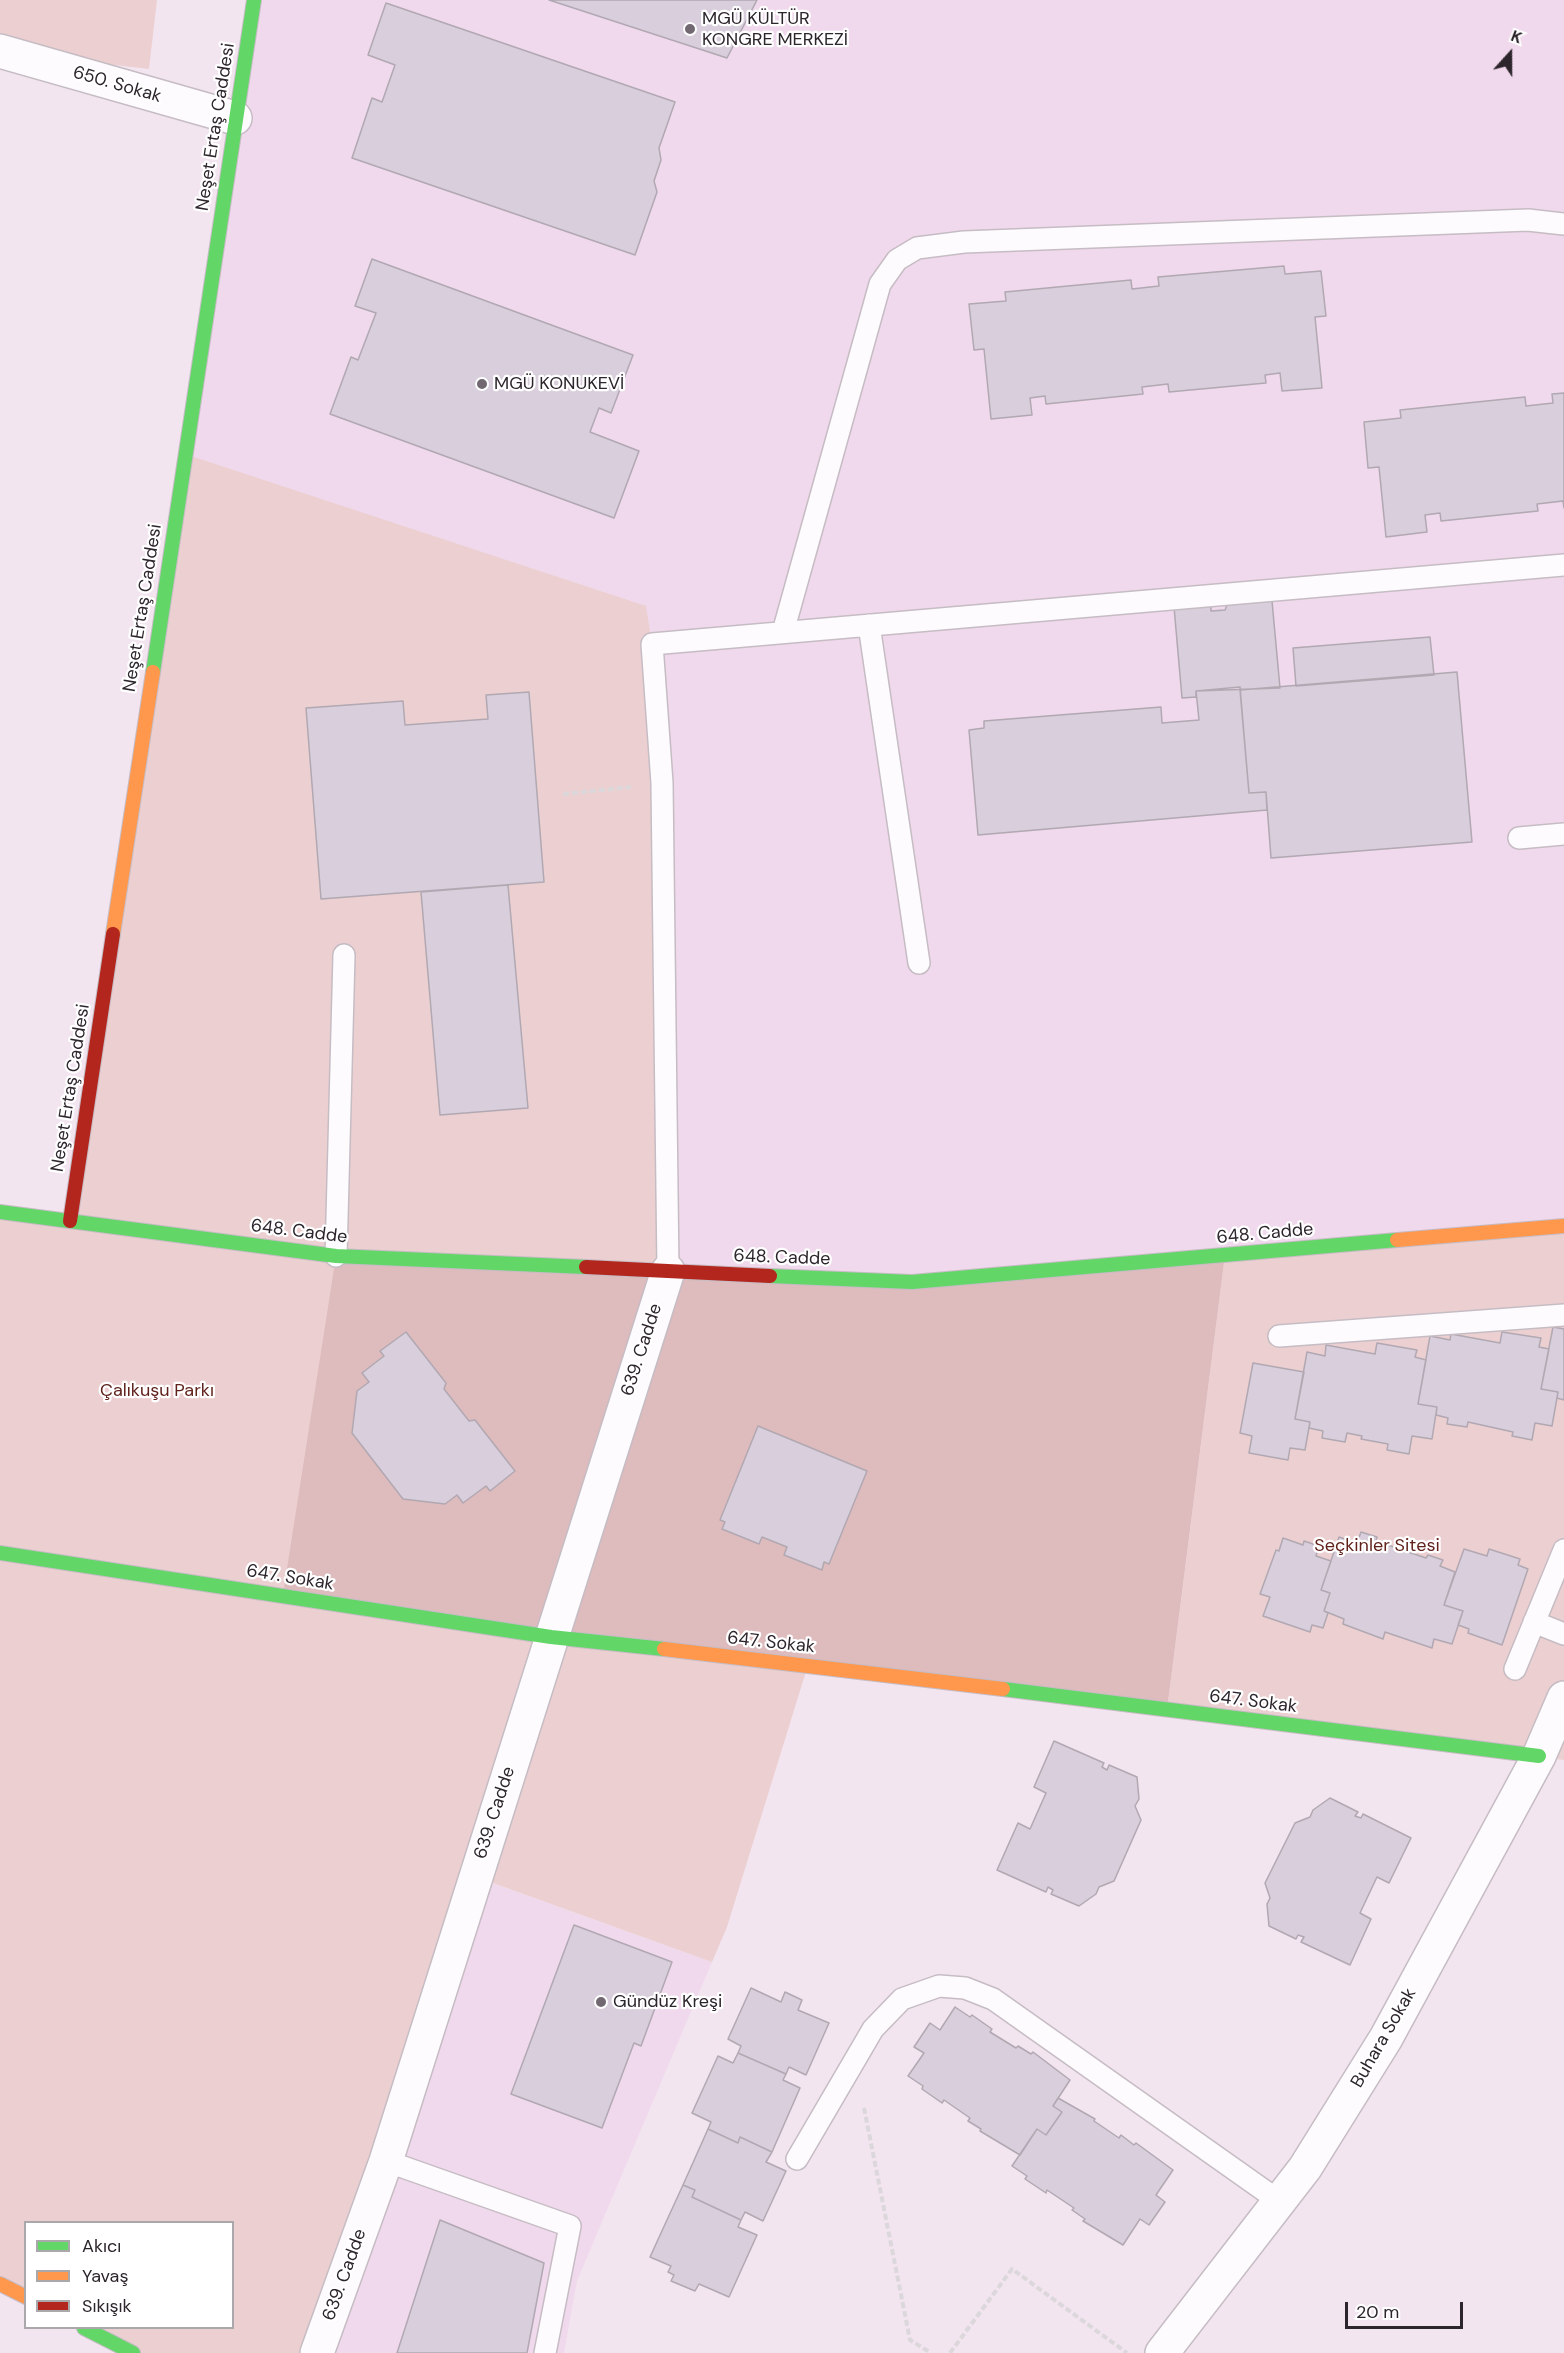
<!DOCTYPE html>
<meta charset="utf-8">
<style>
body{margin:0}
#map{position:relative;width:1564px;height:2353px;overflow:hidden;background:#f2e5f0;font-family:"DM Sans",sans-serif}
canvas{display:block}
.legend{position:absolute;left:24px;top:2221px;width:210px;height:108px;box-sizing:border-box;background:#fff;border:2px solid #aba8ab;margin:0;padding:8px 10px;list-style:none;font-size:18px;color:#2d252c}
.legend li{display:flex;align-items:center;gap:12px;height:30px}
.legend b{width:30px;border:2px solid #aba8ab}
.north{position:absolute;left:1480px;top:24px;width:60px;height:60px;-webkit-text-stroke:4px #fff;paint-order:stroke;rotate:21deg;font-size:16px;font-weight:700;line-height:24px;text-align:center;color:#2d252c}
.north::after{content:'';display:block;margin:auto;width:21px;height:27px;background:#2d252c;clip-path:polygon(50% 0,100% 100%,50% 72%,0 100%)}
.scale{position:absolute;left:1345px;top:2302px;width:118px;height:27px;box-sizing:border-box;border:3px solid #2d252c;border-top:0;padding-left:8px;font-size:18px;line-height:21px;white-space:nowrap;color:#2d252c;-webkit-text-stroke:4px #fff;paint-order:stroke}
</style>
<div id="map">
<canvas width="1564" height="2353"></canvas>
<ul class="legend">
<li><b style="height:8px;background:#63d668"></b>Akıcı</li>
<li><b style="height:8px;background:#ff974d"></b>Yavaş</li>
<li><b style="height:8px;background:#b3261e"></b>Sıkışık</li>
</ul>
<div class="north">K</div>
<div class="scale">20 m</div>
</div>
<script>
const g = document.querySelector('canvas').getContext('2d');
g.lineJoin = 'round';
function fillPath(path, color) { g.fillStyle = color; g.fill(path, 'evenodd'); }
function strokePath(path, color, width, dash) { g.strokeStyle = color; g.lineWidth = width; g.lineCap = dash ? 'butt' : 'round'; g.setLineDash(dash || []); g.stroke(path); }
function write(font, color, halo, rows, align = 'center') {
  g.font = font + ' "DM Sans",sans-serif'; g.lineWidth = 4.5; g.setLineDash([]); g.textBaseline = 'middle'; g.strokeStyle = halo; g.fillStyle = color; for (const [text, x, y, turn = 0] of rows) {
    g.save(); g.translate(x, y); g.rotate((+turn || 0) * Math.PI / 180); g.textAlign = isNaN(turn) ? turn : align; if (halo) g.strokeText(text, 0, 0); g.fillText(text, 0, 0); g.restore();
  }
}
fillPath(new Path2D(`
 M254 0H1564V1226L912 1282 668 1271 185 454Z
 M475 1877 712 1962 577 2281 564 2353H317Z`), '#f0d9ec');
fillPath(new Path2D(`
 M0 0H157L149 69 47 57 0 43Z
 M185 454 646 606 652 644 668 1271 808 1665 727 1927 712 1962 476 1877 317 2353H133L84 2328H232V2222H26L25 2297 0 2284V1212L69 1221Z
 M1564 1226V1760L1167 1710 1225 1255Z`), '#ecd0d1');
fillPath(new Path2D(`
 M1225 1255 1167 1710 283 1594 336 1256 912 1282Z`), '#debbbc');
const building = new Path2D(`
 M549 0H757L727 58Z
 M386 3 675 102 659 148 661 160 654 181 657 192 635 255 352 158 372 98 382 102 395 65 368 55Z
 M372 259 633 355 611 413 599 408 590 432 639 451 614 518 330 414 351 357 358 360 376 313 355 306Z
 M1284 266 1285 274 1321 271 1326 316 1315 317 1322 388 1282 391 1280 373 1265 375 1266 383 1169 392 1168 384 1142 387 1143 394 1046 404 1045 396 1030 398 1032 415 991 419 984 349 974 350 969 304 1006 301 1005 292 1131 280 1132 289 1159 286 1158 277Z
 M1564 393V508L1563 501 1537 504 1538 511 1441 521 1440 513 1425 515 1427 532 1386 537 1379 467 1368 468 1364 422 1401 418 1400 410 1525 397 1526 406 1553 403 1552 394Z
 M1272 601 1280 688 1196 691V697L1182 698 1174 607 1211 604V611L1225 610 1227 605Z
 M1430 637 1434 675 1296 686 1293 648Z
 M1457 672 1472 842 1271 858 1266 792 1249 793 1240 690Z
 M1240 687 1249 793 1266 792 1267 810 978 835 969 730 984 728V721L1161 707 1162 723 1199 720 1196 691Z
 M529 692 544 882 321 899 306 708 403 701 405 725 488 719 486 695Z
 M508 885 528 1108 440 1115 421 892Z
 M1553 1327 1564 1329V1400L1557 1398 1558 1392 1541 1389Z
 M406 1332 446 1383 444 1389 469 1421 475 1420 515 1471 490 1491 486 1486 463 1503 457 1495 445 1504 403 1499 352 1433 357 1391 369 1382 362 1373 384 1356 380 1351Z
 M1502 1332 1541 1338 1539 1347 1549 1349 1541 1389 1558 1392 1552 1426 1535 1423 1532 1440 1512 1436 1513 1432 1468 1422 1467 1427 1447 1424 1448 1418 1436 1415 1437 1407 1418 1404 1430 1336 1450 1340 1451 1334 1500 1343Z
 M1377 1343 1417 1350 1415 1357 1426 1360 1418 1404 1437 1407 1432 1439 1412 1436 1409 1454 1387 1450 1388 1444 1361 1439 1362 1436 1347 1433 1345 1442 1322 1438 1323 1431 1309 1428 1310 1422 1295 1419 1307 1352 1325 1356 1326 1345 1375 1354Z
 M1253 1363 1304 1372 1295 1419 1310 1422 1305 1450 1290 1448 1288 1460 1249 1453 1252 1436 1240 1433Z
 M758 1426 867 1471 829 1564 824 1562 822 1570 784 1555 787 1547 762 1537 759 1544 722 1529 725 1522 720 1520Z
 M1361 1532 1377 1537 1376 1541 1426 1558 1428 1555 1443 1560 1440 1566 1455 1572 1444 1605 1463 1611 1452 1644 1434 1639 1432 1648 1385 1632 1383 1639 1343 1624 1344 1619 1324 1611 1330 1593 1321 1590 1339 1537 1357 1543Z
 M1283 1538 1303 1545 1304 1541 1319 1546 1316 1556 1331 1561 1321 1590 1330 1593 1324 1611 1328 1613 1323 1628 1312 1625 1310 1632 1263 1616 1270 1597 1260 1594 1276 1550 1279 1551Z
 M1464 1549 1487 1556 1489 1549 1520 1559 1518 1565 1528 1569 1502 1645 1468 1633 1469 1629 1458 1625 1463 1611 1444 1605Z
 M1054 1741 1104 1763 1102 1767 1107 1770 1109 1765 1137 1777 1139 1799 1135 1806 1141 1820 1114 1881 1099 1887 1096 1894 1079 1906 1051 1894 1053 1890 1048 1887 1046 1892 997 1870 1018 1823 1030 1829 1046 1793 1034 1787Z
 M1330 1798 1358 1812 1355 1816 1361 1818 1363 1814 1411 1838 1389 1883 1377 1877 1360 1913 1371 1919 1350 1965 1301 1942 1304 1937 1298 1935 1296 1939 1269 1926 1267 1904 1270 1898 1265 1883 1295 1823 1310 1817 1313 1810Z
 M574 1925 672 1962 641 2046 634 2043 602 2128 511 2094Z
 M751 1988 781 2002 785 1992 802 2000 798 2010 829 2023 806 2075 789 2067 786 2074 738 2053 741 2046 728 2039Z
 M955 2007 970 2017 972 2015 992 2029 990 2032 1016 2048 1018 2046 1031 2054 1033 2052 1070 2080 1053 2106 1062 2112 1046 2135 1037 2129 1020 2155 980 2131 981 2129 968 2121 970 2118 944 2100 942 2103 922 2089 923 2086 908 2076 924 2053 914 2047 930 2023 940 2030Z
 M738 2053 786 2074 783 2080 800 2088 772 2152 740 2137 738 2143 708 2129 711 2122 692 2113 718 2056 733 2063Z
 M1058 2098 1095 2119 1094 2121 1119 2138 1121 2135 1134 2145 1136 2143 1173 2170 1156 2195 1165 2202 1149 2225 1140 2219 1123 2245 1083 2221 1085 2219 1072 2210 1074 2208 1047 2190 1046 2193 1025 2179 1027 2176 1012 2166 1037 2129 1046 2135 1062 2112 1053 2106Z
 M708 2129 738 2143 740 2137 772 2152 766 2162 786 2171 763 2221 745 2212 741 2220 692 2197 695 2190 683 2185Z
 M683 2185 695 2190 692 2197 741 2220 738 2227 757 2235 729 2297 699 2284 695 2291 671 2281 674 2275 668 2272 671 2266 650 2257Z
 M440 2220 544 2263 527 2353H397Z`);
fillPath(building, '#d8cedc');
strokePath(building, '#b1a8b2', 1.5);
const lane = new Path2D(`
 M869 625 919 963
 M783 632 880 284 897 260 917 248 964 242 1528 220 1564 224
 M1519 838 1564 834
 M336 1256 344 955
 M668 1271 662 783 652 644 1564 565
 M1279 1336 1564 1315
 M1534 1622 1564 1634
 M1515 1669 1564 1550
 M797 2159 873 2029 902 1999 939 1986 965 1988 993 1999 1279 2201
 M386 2161 570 2226 545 2353`);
const street = new Path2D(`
 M0 51 235 118
 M317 2353 386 2161 668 1271
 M1162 2353 1305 2168 1386 2038 1539 1756 1564 1698`);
const fast = new Path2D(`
 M153 672 254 0
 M0 1212 336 1256 586 1267
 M770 1276 912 1282 1397 1240
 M0 1553 551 1637 664 1649
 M1003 1689 1539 1756
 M84 2328 133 2353`);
const slow = new Path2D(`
 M113 934 153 672
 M1397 1240 1564 1226
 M664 1649 1003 1689
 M0 2284 26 2297`);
const jam = new Path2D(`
 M70 1221 113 934
 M586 1267 770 1276`);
strokePath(lane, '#c6bcc4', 24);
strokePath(street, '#c6bcc4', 36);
strokePath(fast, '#c6bcc4', 16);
strokePath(slow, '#c6bcc4', 16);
strokePath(jam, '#c6bcc4', 16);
strokePath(new Path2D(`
 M563 794 631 787
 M864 2108 910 2340 931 2353
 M950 2353 1012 2269 1127 2353`), '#dbd7da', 4, [6, 3]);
strokePath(lane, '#fdfbfd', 21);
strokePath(street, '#fdfbfd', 33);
strokePath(fast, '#63d668', 14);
strokePath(slow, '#ff974d', 14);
strokePath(jam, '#b3261e', 14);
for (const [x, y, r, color] of [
 [690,29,6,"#726871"],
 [482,384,6,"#726871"],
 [601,2002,6,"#726871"]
]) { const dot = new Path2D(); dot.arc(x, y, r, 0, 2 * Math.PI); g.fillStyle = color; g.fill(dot); strokePath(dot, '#fff', 2); }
write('18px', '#2d252c', '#fff', [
 ["MGÜ KÜLTÜR",702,19],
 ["KONGRE MERKEZİ",702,40],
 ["MGÜ KONUKEVİ",494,384],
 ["Gündüz Kreşi",613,2002]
], 'left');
write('18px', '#2d252c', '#fff', [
 ["650. Sokak",117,85,16],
 ["Neşet Ertaş Caddesi",216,127,-81],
 ["Neşet Ertaş Caddesi",143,608,-81],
 ["Neşet Ertaş Caddesi",71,1088,-81],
 ["648. Cadde",299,1232,7],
 ["648. Cadde",1265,1234,-5],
 ["648. Cadde",782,1258,2],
 ["639. Cadde",642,1350,-72],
 ["647. Sokak",290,1578,9],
 ["647. Sokak",771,1643,6],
 ["647. Sokak",1253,1702,7],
 ["639. Cadde",495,1813,-72],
 ["Buhara Sokak",1384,2038,-60],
 ["639. Cadde",345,2275,-70]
]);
write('18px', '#60211b', '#fff', [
 ["Çalıkuşu Parkı",157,1391],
 ["Seçkinler Sitesi",1377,1546]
]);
</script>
